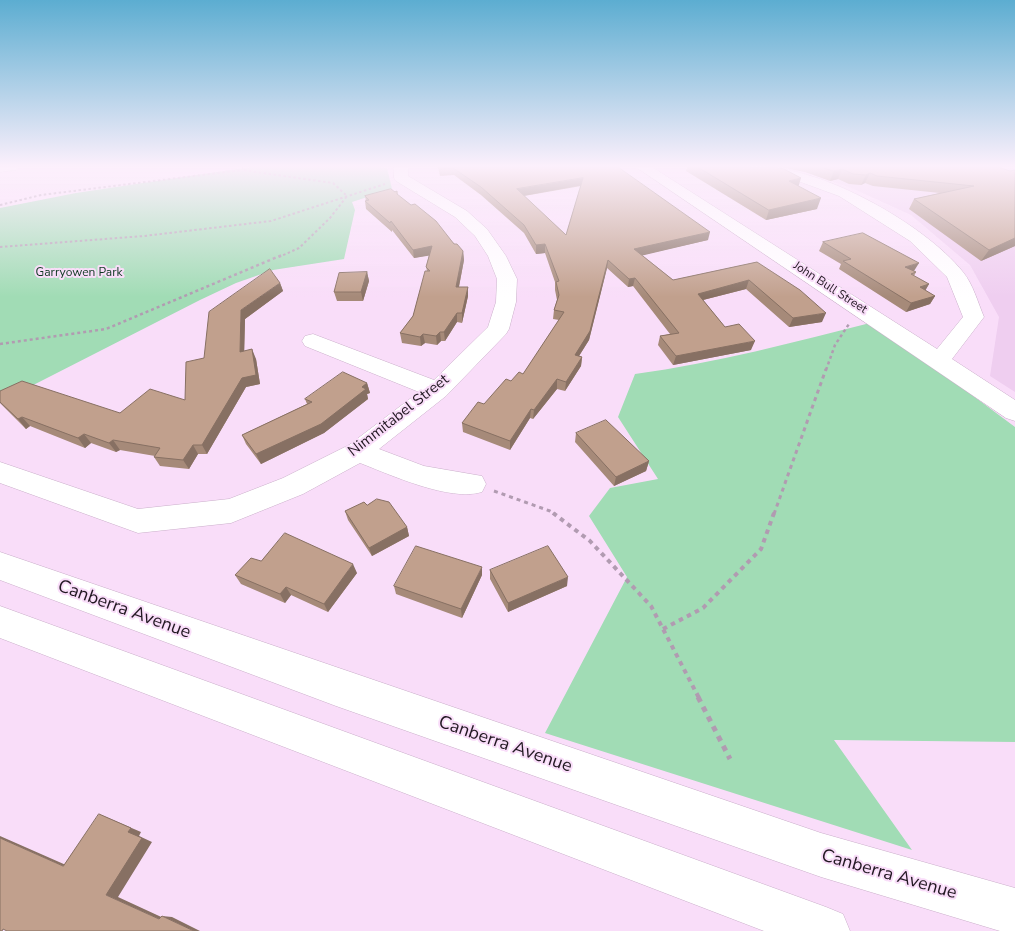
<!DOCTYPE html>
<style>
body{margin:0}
canvas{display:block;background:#f9ddf9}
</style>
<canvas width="1015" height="931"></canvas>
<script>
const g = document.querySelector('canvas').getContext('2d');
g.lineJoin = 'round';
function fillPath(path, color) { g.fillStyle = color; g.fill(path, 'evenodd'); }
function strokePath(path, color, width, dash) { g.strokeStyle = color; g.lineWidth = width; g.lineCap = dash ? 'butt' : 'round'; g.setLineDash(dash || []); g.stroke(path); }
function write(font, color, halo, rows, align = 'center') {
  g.font = font + ' "Nunito Sans",sans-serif'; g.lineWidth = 4; g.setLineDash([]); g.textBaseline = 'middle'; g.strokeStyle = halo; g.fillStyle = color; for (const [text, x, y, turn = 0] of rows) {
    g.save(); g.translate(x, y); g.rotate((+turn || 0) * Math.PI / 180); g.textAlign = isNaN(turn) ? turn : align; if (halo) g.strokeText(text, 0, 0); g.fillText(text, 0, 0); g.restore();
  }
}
fillPath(new Path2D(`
 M783 167H1015V392L990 376 999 317 970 265 911 215 854 189 800 170Z`), '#efcef0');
fillPath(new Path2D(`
 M250 167H379L387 168 392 189 352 202 355 210 344 259 273 270 236 283 200 300 0 402V208L76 193Z
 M874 322 1015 427V742L834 740 912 850 545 733 627 577 589 516 610 488 658 479 618 417 635 374C716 363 795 342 874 322Z`), '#a1dcb5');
const minor = new Path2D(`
 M0 167H18L16 170 0 172Z
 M394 167H408V176L467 211 487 229 506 256 517 279 516 302 509 329 506 334 446 396 379 449 424 466 482 476 486 484 482 492C450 502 391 475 360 463L303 494 231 523 138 533 0 483V462L138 509 229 499 283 478 349 445 419 392 305 346 302 341 305 336 313 334 434 380 488 327 496 302 497 279 488 256 475 236 455 217 396 181 394 178Z
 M636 167H652L937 349 963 317 947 277 910 241 839 196 798 181 752 170 750 167C813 161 924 223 963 272 973 284 978 303 984 317L952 359 1015 400V421L1006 418Z`);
const highway = new Path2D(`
 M0 552 821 833 1015 888V931H1000L821 877 336 706 0 580Z
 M0 606 826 907 843 914 850 931H764L0 638Z`);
strokePath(minor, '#caafca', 1);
strokePath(highway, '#caafca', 1);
strokePath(new Path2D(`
 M243 167 242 170 333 183 347 196 330 218 299 248 279 257
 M0 205 41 195 242 170
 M0 247 144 236 271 221 385 184`), '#b19bb1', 2, [2.5, 2.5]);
strokePath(new Path2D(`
 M0 344 106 329 282 255
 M826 370 835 345 849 324`), '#b19bb1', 2.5, [3, 3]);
strokePath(new Path2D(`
 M494 491 550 511 555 514
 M774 514 826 369`), '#b19bb1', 3, [4, 4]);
strokePath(new Path2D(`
 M553 513 590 541 651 606 699 698
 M663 629 703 608 761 549 774 513`), '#b19bb1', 4, [4.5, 4.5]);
strokePath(new Path2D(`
 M698 697 730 759`), '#b19bb1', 5, [5.5, 5.5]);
fillPath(minor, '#fff');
fillPath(highway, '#fff');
fillPath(new Path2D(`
 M438 167H618L708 240 642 255 673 280 757 262 822 322 789 327 746 289 703 300 725 327 751 350 673 365 658 345 660 336 670 334 633 286 628 287 607 268 589 340 579 356 582 357 581 366 565 391 557 389 533 419 530 418 510 450 463 432 462 423 511 381 523 374 559 320 553 319 554 310 557 300 555 290V282L545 253 536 254 524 233 481 195 454 175 440 176ZM581 186 566 235 524 196Z
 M687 167H774L798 186 817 209 766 220 686 171Z
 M779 167H998L1010 171 1015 170V246L981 261 909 209 914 199 940 193 873 186 865 183 861 185 849 184 838 179 830 181 805 172Z
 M397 191 398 195 463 251 464 260 459 287H468V296L462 323 457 322 445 341H441L437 345 425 343 421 346 402 343 400 333 413 316 427 271 426 267 429 255 414 258 392 230V232L366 209 365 201H366L365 196Z
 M823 242 914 271 916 272 914 276 929 284 925 290 935 296 930 304 906 312 839 269 841 264 819 251Z
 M367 272 369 281 363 301H337L334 292Z
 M280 283 283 291 245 319 244 351 256 359 260 384 246 387 207 454H198L189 469 160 466 154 457 155 456 120 450 116 452 91 443 85 448 30 426 26 429 0 403V391L120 413 185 400 204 358Z
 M367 383 370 393 367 394 368 399 324 433 261 464 246 444 242 435 307 404 305 399Z
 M576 433 649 461 646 471 614 486 575 442Z
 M367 505 407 527 409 536 372 556 348 520 345 511Z
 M261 561 357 573 328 612 291 595 285 603 241 584 235 575Z
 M490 570 567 586 508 612 490 579Z
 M482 575 462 618 396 594 394 586Z`), '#a68a79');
fillPath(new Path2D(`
 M842 169 838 179 830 181 834 171Z
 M870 173 865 183 861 185 866 175Z
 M583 178V185L517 197V189Z
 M801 178 798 188 789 181Z
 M821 198 817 209 766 220 769 210Z
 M710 232 708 240 632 258 634 249Z
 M1015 238V246L981 261 989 250Z
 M545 244V253L536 254V245Z
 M432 246 433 255 414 258 413 250Z
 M463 251 464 260 457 296 456 287Z
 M608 260 607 268 589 340 574 364 575 355Z
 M919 263 914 271 900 275 905 267Z
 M367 272 369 281 363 301 361 292Z
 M635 278 633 286 628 287 629 279Z
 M749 280 746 289 695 302 698 294Z
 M280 283 283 291 245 319 244 361 240 352 241 310Z
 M929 284 924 293 920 287Z
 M468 287V296L462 323V313Z
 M935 296 930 304 906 312 911 303Z
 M457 313V322L445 341 444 332Z
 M826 313 822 322 789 327 793 318Z
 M440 332 441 341 437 345 436 336Z
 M423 334 425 343 421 346 420 337Z
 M755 341 751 350 673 365 676 356Z
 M252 349 256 359 260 384 246 387 207 454 202 445Z
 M582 357 581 366 565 391 566 382Z
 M557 379V389L533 419 534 410Z
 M367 383 370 393 367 394 368 399 324 433 261 464 256 454Z
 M531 409 530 418 510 450V441Z
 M22 417 30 426 26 429 18 419Z
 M84 434 91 443 85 448 78 438Z
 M113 440 120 450 116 452 109 443Z
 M193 445 198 454 189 469 183 460Z
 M649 461 646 471 614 486 616 477Z
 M407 527 409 536 372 556 369 548Z
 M353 564 357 573 328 612 324 604Z
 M482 567V575L462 618 461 609Z
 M568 577 567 586 508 612V603Z
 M286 587 291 595 285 603 280 594Z
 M99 814 141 832 139 836 152 842 118 897 170 921 159 919 106 895 128 832Z
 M0 836 75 869 63 866 0 838Z
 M162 916 172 917 200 931H194Z`), '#877063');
const building = new Path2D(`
 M438 167H618L710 232 634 249 673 280 757 262 800 290 826 313 793 318 749 280 698 294 725 327 739 324 755 341 676 356 660 336 679 333 635 278 629 279 608 260 590 331 575 355 582 357 566 382 557 379 534 410 531 409 510 441 462 423 478 402 484 404 506 379 511 381 519 372 523 374 564 312 554 310 559 295 556 282 559 281 545 244 536 245 524 225 481 187 453 168 439 169ZM583 178 566 235 517 189Z
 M698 167H774L784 169 801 178 789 181 821 198 769 210Z
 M821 167H998L1010 171 1015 170V238L989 250 914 199 974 186 877 176 870 173 866 175 853 174 842 169 834 171Z
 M391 189 395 192 397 191V194L411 205 415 204 436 221 454 244H457L463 251 456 287H468L462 313H457L444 332H440L436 336 423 334 420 337 400 333 413 316 425 271H430L426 267 432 246 413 250 391 221 390 223 365 201 369 200 365 196Z
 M863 233 919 263 905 267 916 272 911 274 929 284 920 287 935 296 911 303 843 261 851 259 823 242Z
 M270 269 280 283 241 310 240 352 252 349 256 375 242 378 202 445H193L183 460 154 457 160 448 113 440 109 443 84 434 78 438 22 417 18 419 0 402V391L22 381 120 413 150 389 185 400 186 362 204 358 209 312Z
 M367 272 361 292H334L339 273Z
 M343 372 367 383 362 387 366 389 321 424 256 454 242 435 312 402 305 399Z
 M606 420 649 461 616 477 576 433Z
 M377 499 389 502 407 527 369 548 345 511 364 502 367 505Z
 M285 533 353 564 324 604 286 587 280 594 235 575 251 558 261 561Z
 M416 546 482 567 461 609 394 586Z
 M548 546 568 577 508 603 490 570Z
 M99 814 131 828 128 832 142 838 106 895 159 919 162 916 194 931H7L3 929 2 931H0V838L63 866Z`);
fillPath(building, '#c1a08d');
strokePath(building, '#877063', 1);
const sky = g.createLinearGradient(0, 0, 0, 297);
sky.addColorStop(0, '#5cadd1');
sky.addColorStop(0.56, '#fcf0fc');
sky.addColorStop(1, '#fcf0fc00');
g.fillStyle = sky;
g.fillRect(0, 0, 1015, 297);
write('12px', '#0c371f', '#f9ddf9', [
 ["Garryowen Park",79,273]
]);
write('12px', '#221822', '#f9ddf9', [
 ["John Bull Street",830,288,33]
]);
write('15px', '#221822', '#f9ddf9', [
 ["Nimmitabel Street",399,416,-38]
]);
write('18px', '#221822', '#f9ddf9', [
 ["Canberra Avenue",124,610,20],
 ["Canberra Avenue",505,745,19],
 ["Canberra Avenue",889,875,16]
]);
</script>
